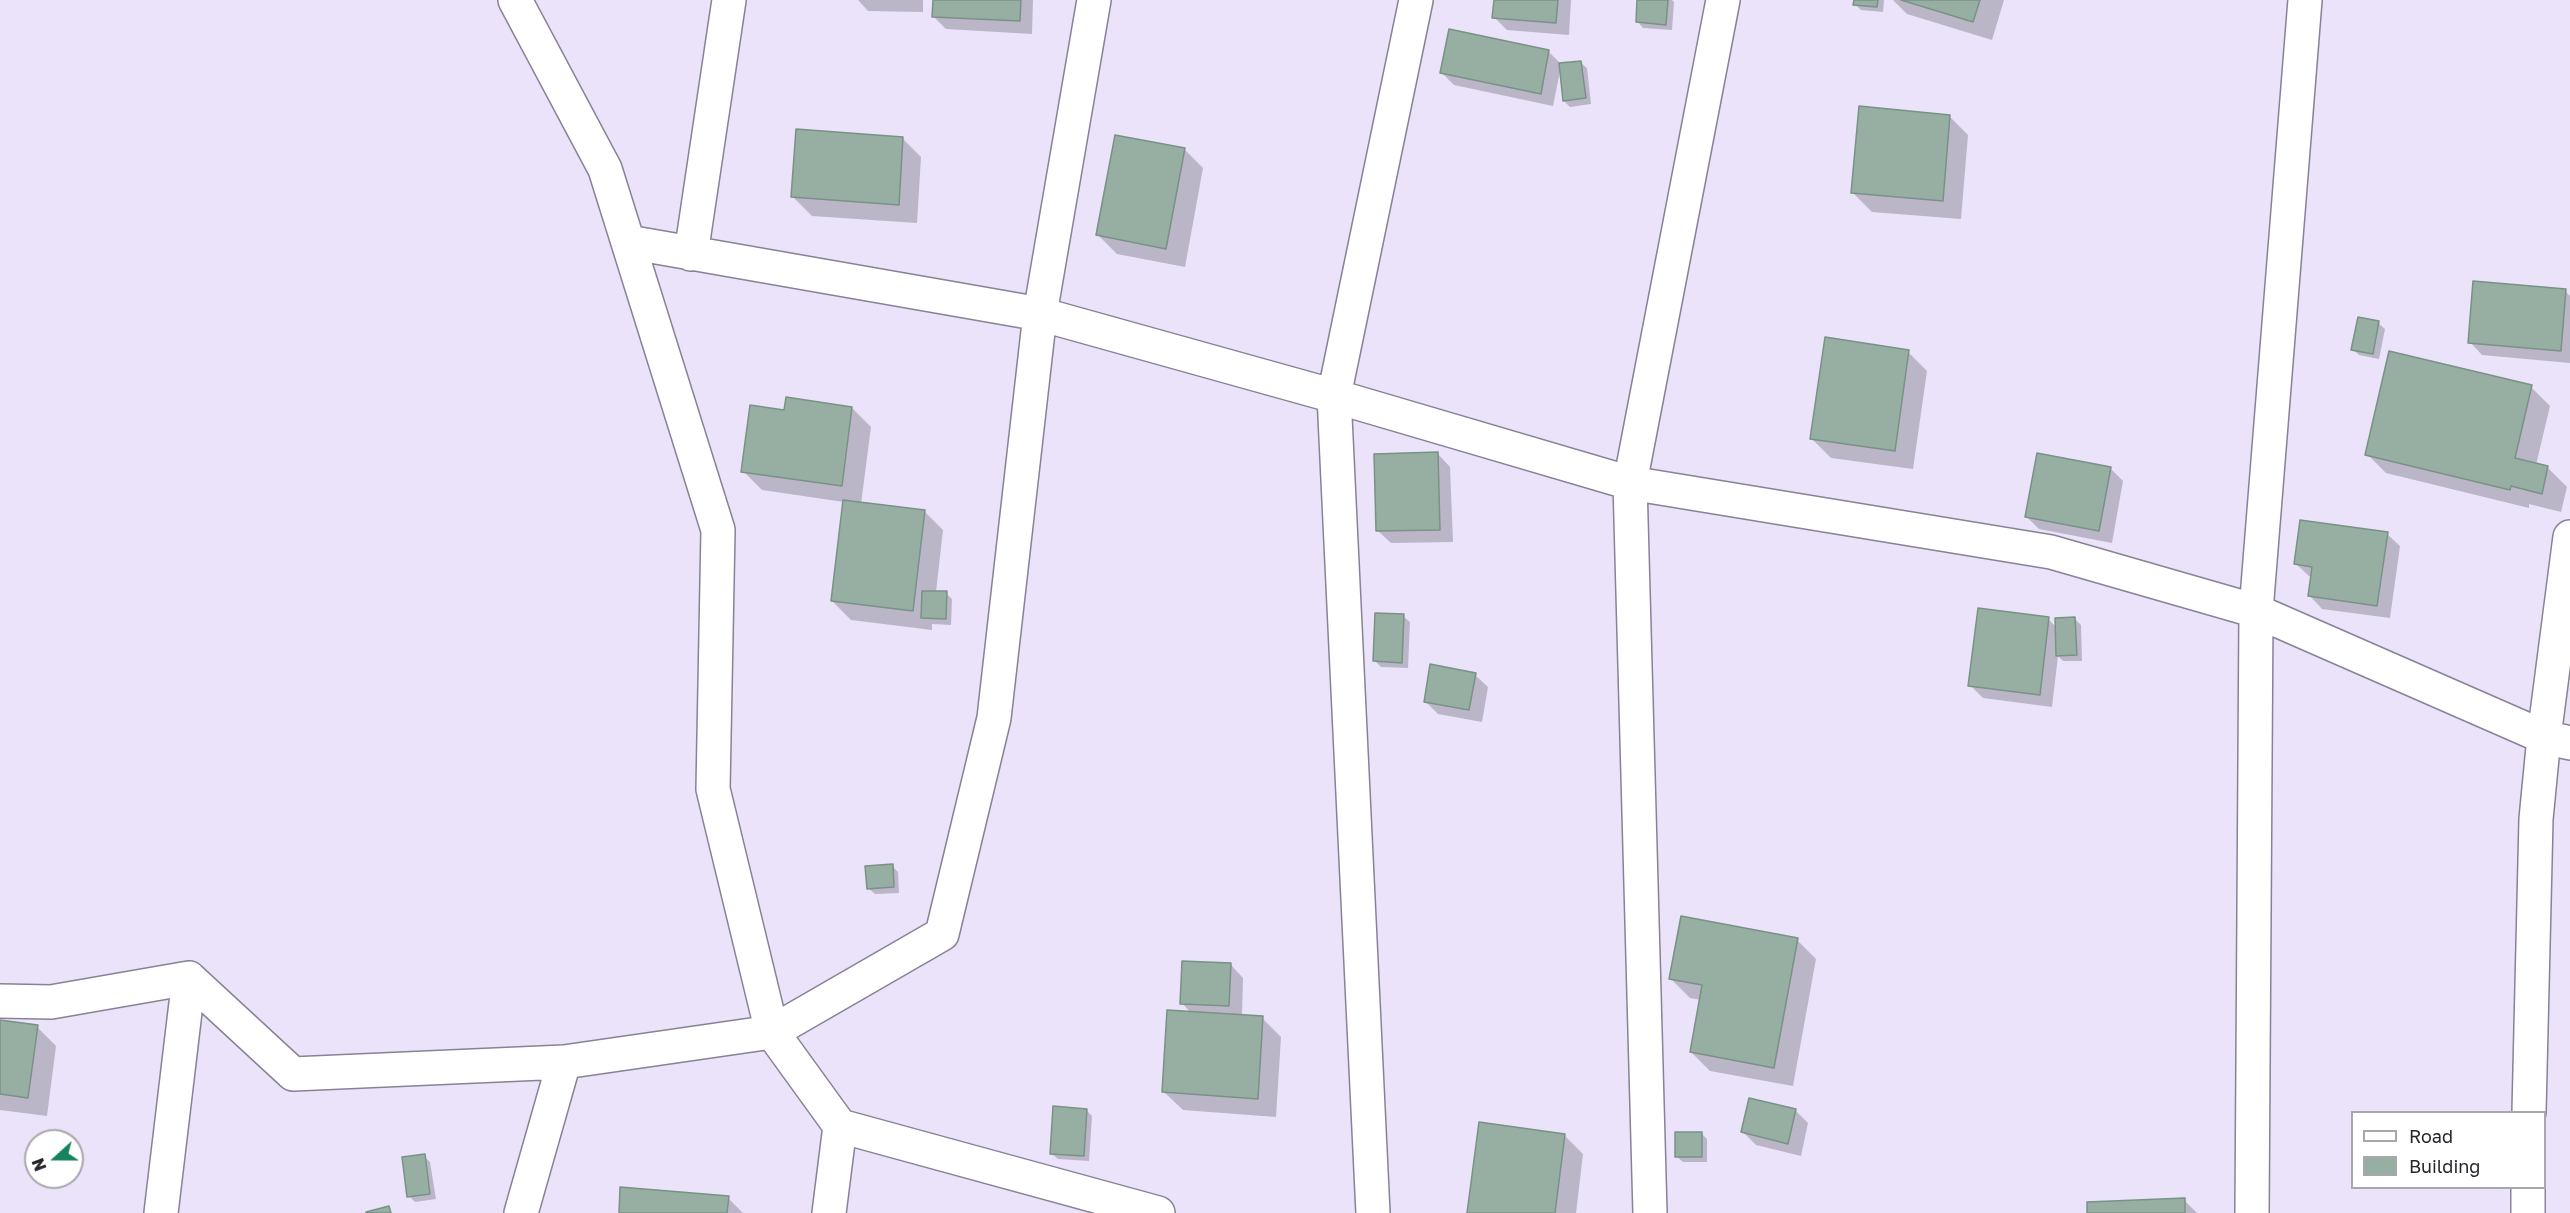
<!DOCTYPE html>
<style>
body{margin:0}
#map{position:relative;width:2570px;height:1213px;overflow:hidden;background:#eae3fa;font-family:"Golos Text",sans-serif}
canvas{display:block}
.legend{position:absolute;left:2351px;top:1111px;width:195px;height:78px;box-sizing:border-box;background:#fff;border:2px solid #a9a7ab;margin:0;padding:8px 10px;list-style:none;font-size:18px;color:#27242c}
.legend li{display:flex;align-items:center;gap:12px;height:30px}
.legend b{width:30px;border:2px solid #a9a7ab}
.north{position:absolute;left:24px;top:1129px;width:60px;height:60px;box-sizing:border-box;background:#fff;border:2px solid #a9a7ab;border-radius:50%;rotate:249deg;font-size:16px;font-weight:700;line-height:24px;text-align:center;color:#27242c}
.north::after{content:'';display:block;margin:auto;width:21px;height:27px;background:#158360;clip-path:polygon(50% 0,100% 100%,50% 72%,0 100%)}
</style>
<div id="map">
<canvas width="2570" height="1213"></canvas>
<ul class="legend">
<li><b style="height:8px;background:#fff"></b>Road</li>
<li><b style="height:16px;background:#97aea3"></b>Building</li>
</ul>
<div class="north">N</div>
</div>
<script>
const g = document.querySelector('canvas').getContext('2d');
g.lineJoin = 'round';
function fillPath(path, color) { g.fillStyle = color; g.fill(path, 'evenodd'); }
function strokePath(path, color, width, dash) { g.strokeStyle = color; g.lineWidth = width; g.lineCap = dash ? 'butt' : 'round'; g.setLineDash(dash || []); g.stroke(path); }
fillPath(new Path2D(`
 M858 0H923V12L868 11Z
 M934 0H1033L1032 34 946 29 933 16Z
 M1495 0H1571L1569 35 1507 30 1494 17Z
 M1639 0H1672L1674 2 1672 30 1643 28 1637 21Z
 M1855 0H1884L1883 12 1861 10 1855 4Z
 M1893 0H2004L1992 40 1907 14Z
 M1549 52 1561 64 1580 62 1587 68 1591 104 1570 107 1564 101 1560 71 1553 106 1454 85 1441 72Z
 M1949 116 1968 135 1961 219 1872 212 1853 193Z
 M902 138 921 157 917 223 812 216 793 197Z
 M1184 149 1203 168 1185 267 1117 254 1098 235Z
 M2565 291 2570 296V363L2482 355 2470 342Z
 M2378 323 2385 329 2379 359 2359 355 2353 349Z
 M1908 352 1927 371 1913 469 1831 458 1812 439Z
 M2531 387 2550 406 2536 465 2548 468 2567 487 2561 512 2529 504V508L2386 473 2367 454Z
 M852 408 871 427 861 504 924 511 943 530 936 592 946 593 952 599 951 625 932 624V630L851 620 832 601 844 502 762 490 743 471 785 411Z
 M1438 454 1450 467 1453 542 1391 543 1378 531Z
 M2110 468 2123 481 2112 543 2039 529 2026 516Z
 M2387 534 2400 546 2390 618 2322 609 2310 596 2312 577 2309 576 2296 564Z
 M1403 616 1410 622 1408 668 1381 667 1375 661Z
 M2048 619 2056 627 2075 619 2081 625 2082 661H2063L2058 656 2052 707 1983 698 1970 685Z
 M1475 675 1488 687 1482 722 1438 714 1425 701Z
 M892 866 898 872 899 893 875 894 868 888Z
 M1797 940 1816 959 1793 1086 1710 1071 1691 1052 1701 1000 1690 998 1671 979Z
 M1231 965 1243 978 1242 1016 1262 1018 1281 1037 1276 1117 1183 1110 1164 1092 1191 1013 1182 1003Z
 M0 1022 37 1027 56 1046 47 1116 0 1110Z
 M1086 1110 1092 1116 1089 1161 1058 1159 1051 1153Z
 M1795 1110 1808 1123 1801 1156 1756 1145 1743 1132Z
 M1701 1133 1707 1139V1162H1683L1676 1156Z
 M1564 1135 1583 1154 1576 1213H1469Z
 M424 1156 430 1162 436 1199 415 1202 409 1196Z
 M728 1198 743 1213H620Z
 M2184 1200 2197 1213H2089Z`), '#0003');
const building = new Path2D(`
 M933 0H1021L1020 21 932 17Z
 M1494 0H1558L1556 23 1492 18Z
 M1637 0H1668L1666 25 1636 22Z
 M1854 0H1878L1877 7 1853 5Z
 M1901 0H1980L1973 22Z
 M1449 29 1549 50 1541 94 1440 73Z
 M1581 61 1586 98 1563 101 1559 63Z
 M1859 106 1950 115 1943 201 1851 193Z
 M796 129 903 137 899 205 791 197Z
 M1115 135 1185 148 1166 249 1096 235Z
 M2473 281 2566 289 2561 351 2468 343Z
 M2358 317 2379 321 2373 354 2351 350Z
 M1825 337 1909 350 1895 451 1810 439Z
 M2389 351 2532 385 2515 458 2548 466 2542 494 2511 486 2510 490 2365 455Z
 M786 397 852 407 842 486 741 472 750 405 784 410Z
 M1438 452 1440 530 1376 531 1374 454Z
 M2037 453 2111 467 2099 531 2025 517Z
 M843 500 925 510 913 611 831 601Z
 M2300 520 2388 532 2377 606 2308 596 2312 567 2294 564Z
 M922 591H947L946 619 921 618Z
 M1978 608 2049 617 2040 695 1968 686Z
 M1375 613 1404 614 1402 663 1373 661Z
 M2075 617 2077 655 2056 656 2055 618Z
 M1430 664 1476 673 1469 710 1424 702Z
 M893 864 894 887 867 889 865 866Z
 M1681 916 1798 938 1774 1068 1690 1052 1702 985 1669 979Z
 M1182 961 1231 963 1229 1006 1180 1004Z
 M1167 1010 1263 1016 1258 1099 1162 1092Z
 M0 1020 38 1025 28 1098 0 1094Z
 M1749 1098 1796 1109 1788 1144 1741 1132Z
 M1053 1106 1087 1109 1084 1156 1050 1154Z
 M1479 1122 1565 1134 1555 1213H1467Z
 M1675 1132H1702V1157H1675Z
 M425 1154 430 1194 407 1197 402 1157Z
 M620 1187 729 1196 727 1213H619Z
 M2185 1198V1213H2087V1202Z
 M389 1206 391 1213H366V1212Z`);
fillPath(building, '#97aea3');
strokePath(building, '#7a9186', 1.5);
const minor = new Path2D(`
 M515 0 605 169 718 530 713 789 772 1032 840 1126 1158 1213
 M628 242 1040 314 1334 396 1630 483 2051 552 2256 611 2544 737 2570 743
 M691 254 729 0
 M0 1001 51 1002 189 978 293 1074 564 1062
 M2529 1112 2536 819 2544 737 2570 537
 M161 1213 189 978
 M521 1213 564 1062 772 1032 942 934 994 718 1040 314 1094 0
 M829 1213 840 1126
 M1373 1213 1334 396 1416 0
 M1650 1213 1630 483 1723 0
 M2252 1213 2256 611 2305 0
 M2528 1213V1188`);
strokePath(minor, '#888296', 36);
strokePath(minor, '#fff', 33);
</script>
